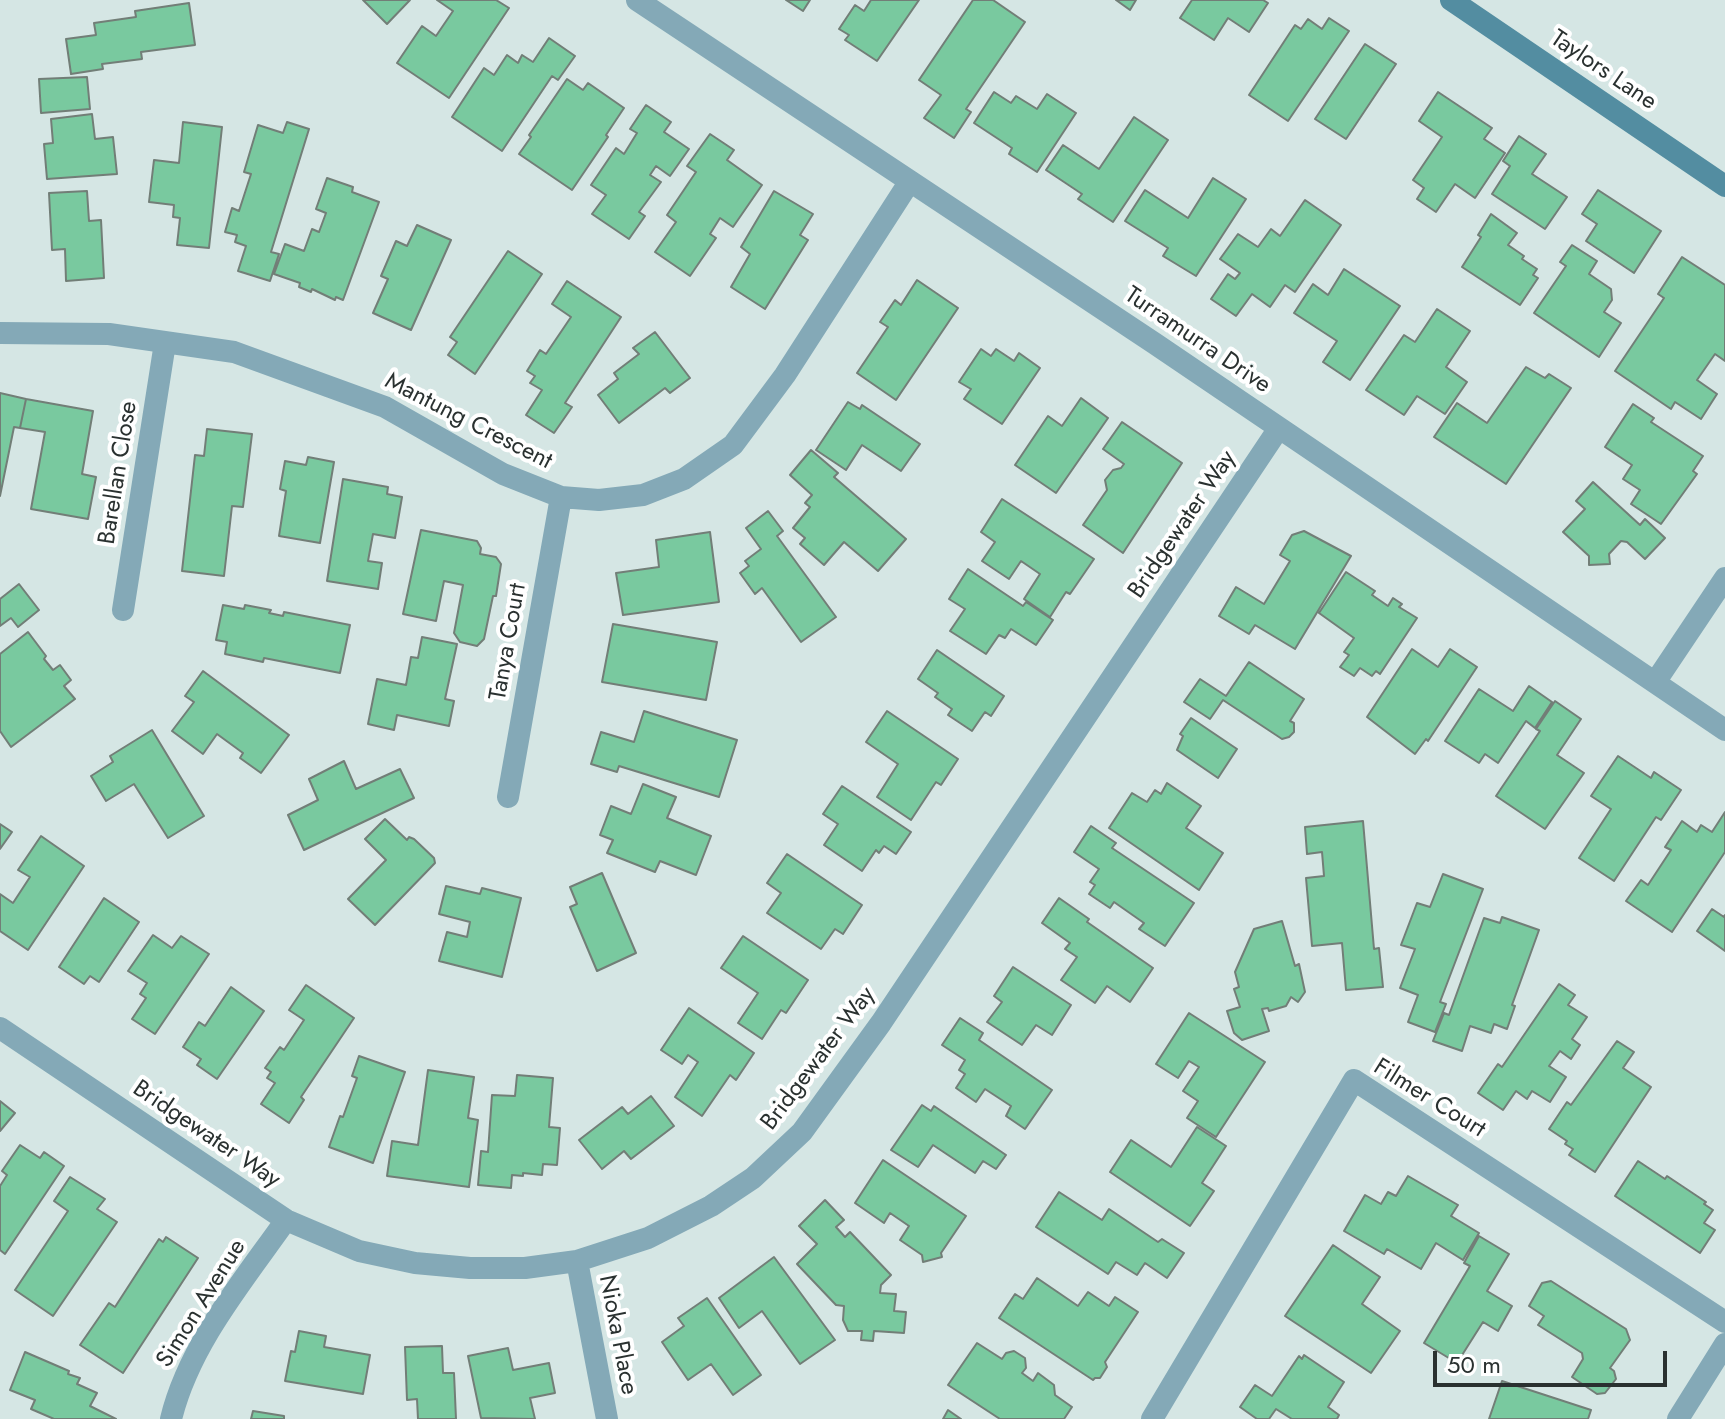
<!DOCTYPE html>
<style>
body{margin:0}
#map{position:relative;width:1725px;height:1419px;overflow:hidden;background:#d5e6e4;font-family:Jost,sans-serif}
canvas{display:block}
.scale{position:absolute;left:1433px;top:1351px;width:234px;height:36px;box-sizing:border-box;border:4px solid #2a3130;border-top:0;padding-left:10px;font-size:24px;line-height:28px;white-space:nowrap;color:#2a3130;-webkit-text-stroke:6px #fff;paint-order:stroke}
</style>
<div id="map">
<canvas width="1725" height="1419"></canvas>
<div class="scale">50 m</div>
</div>
<script>
const g = document.querySelector('canvas').getContext('2d');
g.lineJoin = 'round';
function fillPath(path, color) { g.fillStyle = color; g.fill(path, 'evenodd'); }
function strokePath(path, color, width, dash) { g.strokeStyle = color; g.lineWidth = width; g.lineCap = dash ? 'butt' : 'round'; g.setLineDash(dash || []); g.stroke(path); }
function write(font, color, halo, rows, align = 'center') {
  g.font = font + ' Jost,sans-serif'; g.lineWidth = 8; g.setLineDash([]); g.textBaseline = 'middle'; g.strokeStyle = halo; g.fillStyle = color; for (const [text, x, y, turn = 0] of rows) {
    g.save(); g.translate(x, y); g.rotate((+turn || 0) * Math.PI / 180); g.textAlign = isNaN(turn) ? turn : align; if (halo) g.strokeText(text, 0, 0); g.fillText(text, 0, 0); g.restore();
  }
}
const building = new Path2D(`
 M363 0H410L387 24Z
 M437 0H496L509 8 449 98 397 63 422 26 436 36 453 11Z
 M786 0H810L803 11Z
 M871 0H919L877 61 845 40 849 35 839 29 855 5 864 11Z
 M973 0H993L1025 22 966 109 971 112 954 138 924 118 941 95 919 80Z
 M1116 0H1136L1130 10Z
 M1192 0H1263L1268 3 1249 32 1228 18 1214 40 1180 18Z
 M189 3 195 45 141 52 142 59 102 64 103 69 71 74 66 39 96 35 94 23 136 17 135 11Z
 M1329 18 1349 31 1288 121 1249 95 1295 25 1301 29 1308 19 1322 29Z
 M549 38 575 56 558 80 552 76 502 151 452 117 484 68 494 75 507 55 518 63 522 55 533 62Z
 M1365 44 1396 64 1346 139 1315 119Z
 M87 77 90 109 41 113 39 79Z
 M567 79 583 90 588 83 624 108 606 135 608 137 572 190 519 154 531 137 529 135Z
 M994 92 1011 103 1016 96 1037 109 1047 94 1076 113 1037 172 1009 154 1012 148 974 123Z
 M1438 92 1492 128 1484 139 1505 153 1475 198 1455 184 1436 212 1417 199 1424 188 1413 180 1442 137 1419 121Z
 M646 105 671 122 664 132 689 149 670 176 656 166 650 175 661 182 639 212 645 216 629 239 592 214 606 195 591 185 616 148 624 154 637 133 630 129Z
 M92 114 95 139 113 137 117 174 47 179 44 144 53 143 51 119Z
 M1134 117 1168 140 1113 222 1078 199 1082 194 1046 170 1063 145 1099 169Z
 M183 122 222 127 209 248 177 245 180 218 173 217 174 205 149 202 154 160 179 163Z
 M287 122 309 129 271 252 279 254 270 281 238 271 246 246 235 242 237 235 225 232 232 208 239 211 251 174 244 172 258 125 283 133Z
 M710 134 734 150 727 160 762 185 733 227 720 218 710 234 716 238 690 276 655 252 676 222 667 215 696 172 687 166Z
 M1519 136 1546 154 1532 174 1567 197 1545 229 1492 194 1510 166 1503 161Z
 M327 178 353 187 352 192 379 202 343 300 336 297 335 300 312 289 311 292 299 287 300 283 274 274 285 244 304 251 312 229 319 232 326 213 316 209Z
 M1213 178 1246 199 1196 276 1163 256 1168 248 1125 221 1145 190 1188 218Z
 M1598 190 1661 231 1634 273 1586 241 1597 224 1582 214Z
 M87 191 89 221 101 220 104 278 66 281 65 249 52 250 49 193Z
 M774 191 813 214 800 235 808 240 765 309 731 287 750 254 741 247Z
 M1305 200 1341 225 1295 292 1285 285 1270 307 1252 294 1236 316 1211 299 1228 274 1235 279 1240 273 1220 259 1238 234 1258 247 1271 229 1280 236Z
 M1491 214 1517 233 1508 245 1524 256 1522 259 1537 269 1533 275 1538 278 1520 305 1462 267 1481 237 1478 235Z
 M417 225 451 240 411 330 373 313 388 279 381 276 396 241 407 246Z
 M1572 245 1597 261 1589 274 1611 289 1612 300 1604 312 1621 323 1599 357 1534 313 1566 266 1560 262Z
 M508 251 542 274 475 374 448 355 457 342 450 337Z
 M1682 257 1725 285V361L1715 354 1697 380 1717 394 1701 419 1675 402 1671 409 1615 371 1664 298 1658 294Z
 M1344 269 1400 306 1350 380 1323 362 1337 341 1294 313 1313 284 1328 295Z
 M917 280 958 308 896 400 857 373 888 327 880 322 895 300 901 305Z
 M567 281 621 317 565 403 572 407 554 433 526 415 542 390 530 383 535 376 527 371 540 350 546 354 571 317 552 304Z
 M1437 309 1470 331 1446 367 1467 382 1445 414 1417 396 1404 415 1366 390 1404 335 1415 342Z
 M655 332 690 378 670 393 665 388 619 423 598 395 618 379 614 373 639 354 633 348Z
 M981 349 991 356 996 349 1014 361 1019 353 1040 368 1002 424 964 399 971 389 959 382Z
 M1526 367 1545 378 1549 374 1571 388 1506 484 1434 437 1457 403 1487 423Z
 M0 393 26 399 20 428 14 427 0 496Z
 M1081 398 1108 418 1056 493 1015 465 1048 416 1062 426Z
 M26 399 93 411 82 474 96 477 88 519 31 509 45 432 20 428Z
 M848 402 860 409 862 405 920 444 901 471 862 445 846 470 816 450Z
 M1633 404 1654 418 1651 422 1703 456 1693 471 1697 474 1661 524 1631 504 1640 490 1623 479 1632 465 1605 447Z
 M1122 422 1182 463 1123 553 1083 525 1107 490 1105 480 1113 470 1121 468 1124 464 1103 449Z
 M207 429 252 434 243 507 232 506 224 576 182 571 195 455 204 456Z
 M811 450 838 473 834 477 906 539 878 571 844 542 824 565 800 544 805 538 793 528 810 507 805 503 812 495 790 475Z
 M308 457 334 462 320 543 279 536 286 491 280 489 285 461 306 465Z
 M343 479 388 487 387 494 402 497 395 538 373 534 368 561 382 563 378 589 327 581Z
 M1593 482 1640 525 1645 519 1665 538 1645 559 1627 542 1621 541 1609 554 1610 564 1589 565V556L1563 532 1585 509 1576 501Z
 M1002 499 1094 559 1070 594 1066 592 1050 617 1024 599 1040 574 1021 561 1009 579 982 561 995 542 981 532Z
 M768 511 783 531 777 536 836 617 801 642 762 588 755 594 740 573 749 566 745 561 761 549 746 528Z
 M421 530 477 541 481 548 480 554 496 557 501 564 496 596H493L484 639 477 646 460 642 454 633 463 585 444 581 436 621 403 614Z
 M1304 531 1351 556 1295 649 1255 625 1249 634 1219 616 1236 587 1264 604 1290 561 1280 555 1292 535Z
 M710 532 719 602 623 615 616 573 659 567 656 540Z
 M968 569 1023 606 1026 602 1053 620 1036 645 1011 629 1005 638 999 635 986 654 950 631 965 609 949 599Z
 M1346 572 1375 591 1372 595 1388 606 1393 598 1402 604 1399 607 1417 618 1380 674 1376 671 1372 676 1360 668 1354 676 1340 667 1349 655 1344 652 1354 638 1319 613Z
 M19 584 39 610 18 627 11 618 0 626V599Z
 M223 605 244 609 245 605 271 610 269 613 283 616 284 612 350 625 340 673 264 658 263 662 225 654 227 642 216 640Z
 M613 624 717 642 706 700 602 682Z
 M28 632 46 656 44 659 53 670 60 665 71 680 64 686 75 699 11 747 0 731V654Z
 M422 637 457 644 445 699 454 701 449 726 397 715 394 730 368 724 377 679 406 685 411 657 418 658Z
 M1412 649 1438 667 1450 649 1477 667 1428 741 1426 739 1415 754 1367 717Z
 M937 650 1004 696 991 716 985 712 972 731 948 715 952 709 935 697 938 693 918 679Z
 M1249 662 1304 699 1290 721 1294 723V732L1289 737 1282 739 1223 700 1210 719 1184 702 1200 679 1226 696Z
 M203 671 289 735 261 773 240 758 243 753 217 734 203 754 172 731 194 702 185 696Z
 M1529 686 1552 702 1535 728 1526 721 1498 763 1485 754 1479 763 1445 741 1479 689 1513 711Z
 M1555 701 1581 719 1557 755 1584 773 1545 829 1496 796 1540 731 1536 729Z
 M644 711 737 740 719 797 619 766 617 772 591 764 601 732 634 742Z
 M887 711 958 759 941 785 936 782 911 820 877 797 898 764 866 742Z
 M1191 718 1237 749 1218 778 1177 750 1183 736 1180 734Z
 M152 730 204 816 168 838 134 784 106 801 91 776 113 762 110 756Z
 M1618 756 1651 778 1654 772 1681 790 1661 820 1656 817 1614 881 1579 858 1611 809 1591 796Z
 M344 761 356 789 400 769 414 798 304 850 288 815 318 800 309 779Z
 M1167 783 1201 806 1186 828 1223 853 1199 890 1109 828 1132 793 1147 802 1155 790 1161 794Z
 M643 784 676 797 667 818 711 836 696 875 660 861 655 872 607 853 613 840 600 835 611 806 631 814Z
 M842 786 911 832 896 854 884 846 879 853 876 850 862 871 824 845 838 824 823 814Z
 M1725 812V852L1672 932 1626 901 1641 880 1648 885 1671 850 1665 847 1682 821 1697 832 1701 825 1712 832Z
 M385 819 407 840 409 837 414 839 434 858 435 863 375 925 348 899 386 860 365 839Z
 M1363 821 1374 949 1379 948 1383 987 1346 990 1342 943 1312 946 1306 878 1324 876 1322 852 1307 854 1305 827Z
 M0 824 12 832 0 849Z
 M1091 826 1116 843 1112 848 1194 903 1165 946 1139 929 1144 923 1114 902 1110 908 1089 894 1095 885 1090 882 1099 869 1074 852Z
 M41 836 84 866 28 950 0 931V894L13 903 30 877 18 870Z
 M787 854 862 905 843 934 835 929 821 949 767 913 781 893 767 883Z
 M602 873 636 953 597 971 570 907 577 904 570 887Z
 M1443 874 1483 889 1440 1002 1446 1004 1435 1032 1408 1022 1418 995 1400 988 1415 949 1401 945 1417 903 1430 907Z
 M446 886 480 894 482 888 521 898 502 977 439 961 447 932 467 937 470 922 439 914Z
 M104 898 139 922 99 982 90 976 84 984 59 967Z
 M1059 898 1089 919 1087 922 1153 968 1130 1002 1107 986 1095 1003 1061 980 1077 957 1065 949 1070 943 1042 923Z
 M1712 909 1724 917 1725 915V951L1697 931Z
 M1502 917 1539 930 1512 1005 1515 1006 1507 1029 1494 1024 1491 1033 1470 1026 1462 1051 1433 1041 1444 1013 1449 1015 1484 918 1500 923Z
 M1282 921 1295 966 1299 964 1305 992 1298 1002 1291 997 1286 1006 1269 1011 1268 1008 1262 1009 1269 1031 1242 1040 1234 1033 1227 1011 1240 1007 1234 989 1239 987 1235 972 1254 929Z
 M153 935 172 948 181 936 209 954 155 1034 132 1019 146 998 140 994 147 983 128 971Z
 M743 936 808 980 786 1013 781 1010 762 1039 738 1023 758 993 721 968Z
 M1013 967 1071 1005 1052 1035 1036 1025 1022 1045 987 1022 1002 1002 994 996Z
 M1559 984 1575 995 1568 1005 1587 1017 1572 1039 1580 1045 1571 1059 1560 1051 1549 1066 1566 1077 1550 1102 1532 1091 1527 1099 1516 1091 1503 1110 1478 1093 1498 1064 1502 1067Z
 M306 985 354 1018 301 1097 304 1100 289 1123 261 1104 275 1083 267 1078 271 1072 265 1068 280 1047 284 1050 304 1020 289 1010Z
 M231 987 264 1011 217 1079 197 1065 201 1059 183 1047 199 1022 205 1026Z
 M689 1008 754 1053 736 1080 730 1075 702 1116 675 1097 698 1062 688 1055 682 1064 661 1050Z
 M1189 1013 1265 1062 1216 1137 1187 1118 1198 1101 1183 1091 1199 1067 1189 1061 1178 1078 1156 1064Z
 M960 1018 983 1033 979 1040 1052 1090 1025 1129 1006 1116 1011 1106 985 1089 976 1102 956 1088 965 1074 959 1070 965 1060 942 1045Z
 M1617 1041 1634 1052 1623 1068 1651 1087 1595 1172 1569 1155 1573 1149 1565 1144 1567 1141 1549 1129 1567 1102 1571 1105Z
 M359 1056 405 1072 373 1163 329 1147 340 1116 343 1117 357 1078 352 1076Z
 M428 1070 474 1077 468 1118 478 1120 469 1187 387 1176 392 1141 418 1145Z
 M517 1075 553 1078 549 1127 560 1128 557 1165 543 1164 542 1175 523 1173V1176L512 1175 511 1188 478 1185 481 1151 488 1152 492 1095 515 1096Z
 M651 1096 674 1126 631 1159 624 1151 602 1169 579 1140 622 1107 628 1114Z
 M0 1101 15 1113 0 1131Z
 M922 1105 931 1111 934 1106 1006 1155 996 1169 983 1161 975 1173 933 1145 918 1167 891 1150Z
 M1197 1127 1226 1146 1202 1183 1214 1191 1190 1226 1110 1172 1131 1140 1171 1167Z
 M20 1145 40 1158 44 1152 64 1166 5 1254 0 1250V1186L7 1175 2 1171Z
 M883 1160 966 1216 941 1253 942 1257 923 1262 922 1255 900 1240 909 1226 890 1213 884 1223 855 1203Z
 M1638 1161 1665 1179 1667 1176 1706 1202 1704 1204 1713 1210 1704 1223 1715 1230 1700 1253 1615 1196Z
 M1408 1176 1458 1205 1451 1216 1479 1233 1463 1260 1436 1243 1421 1269 1387 1249 1384 1254 1344 1231 1365 1195 1381 1204 1388 1192 1396 1196Z
 M70 1177 105 1199 97 1209 117 1222 53 1316 15 1290 68 1211 54 1201Z
 M1059 1192 1102 1220 1109 1209 1158 1242 1162 1239 1184 1253 1167 1278 1145 1263 1137 1275 1116 1262 1108 1274 1036 1227Z
 M825 1200 844 1220 836 1227 845 1237 850 1232 891 1275 881 1285 880 1293 896 1294 894 1311 906 1312 904 1333 874 1331 873 1341 861 1340 862 1331H848L843 1320 844 1306 836 1305 797 1264 817 1244 799 1226Z
 M1479 1236 1509 1254 1487 1291 1512 1306 1498 1331 1483 1322 1457 1363 1424 1343 1470 1266 1464 1263Z
 M166 1237 198 1258 123 1373 80 1345 109 1303 115 1307 159 1239 163 1242Z
 M1333 1245 1380 1277 1362 1304 1400 1331 1371 1373 1285 1316Z
 M774 1257 835 1340 800 1364 762 1311 739 1328 719 1298Z
 M1037 1278 1078 1306 1088 1292 1109 1306 1115 1297 1138 1312 1105 1362 1107 1367 1100 1378H1095L1093 1380 999 1318 1015 1294 1023 1299Z
 M1551 1281 1626 1329 1630 1340 1610 1368 1614 1371 1616 1379 1605 1393 1597 1394 1572 1377 1583 1359 1582 1353 1538 1325 1544 1316 1529 1306 1542 1283Z
 M707 1298 761 1375 733 1395 711 1364 688 1380 662 1342 684 1326 678 1318Z
 M299 1331 326 1336 324 1347 370 1355 363 1394 285 1381 291 1351 295 1352Z
 M977 1343 1002 1359 1006 1353 1014 1351 1025 1358 1026 1368 1022 1373 1033 1381 1038 1373 1054 1385 1055 1395 1072 1407 1064 1419H1000L948 1385Z
 M442 1346 443 1373H454L456 1419H418L417 1399 407 1400 405 1347Z
 M508 1348 513 1370 549 1363 555 1393 530 1398 535 1419 481 1418 468 1356Z
 M25 1352 69 1371 68 1374 80 1378 77 1384 97 1393 90 1406 116 1419H54L31 1409 35 1400 10 1390Z
 M1304 1355 1344 1382 1328 1407 1339 1415 1337 1419H1292L1276 1409 1269 1419H1257L1240 1407 1255 1385 1272 1396 1299 1356 1302 1359Z
 M1502 1381 1591 1410 1588 1419H1489Z
 M948 1410 961 1419H943Z
 M253 1411 284 1416V1419H251Z`);
fillPath(building, '#79c99f');
strokePath(building, '#727e77', 2);
strokePath(new Path2D(`
 M637 0 1154 343 1725 730
 M0 333 109 334 234 352 385 407 503 474 561 497 599 500 643 495 684 479 733 445 785 375 910 181
 M123 610 165 343
 M1656 681 1725 578
 M508 797 561 497
 M0 1028 286 1220 359 1251 415 1263 470 1268H525L577 1261 648 1238 711 1206 753 1178 802 1132 881 1023 1279 428
 M577 1261 607 1419
 M171 1419C189 1345 243 1281 286 1220
 M1152 1419 1354 1080 1725 1322
 M1678 1419 1725 1344`), '#84a9b7', 22);
strokePath(new Path2D(`
 M1451 0 1725 186`), '#538da1', 22);
write('24px', '#2a3130', '#fff', [
 ["Taylors Lane",1603,71,34],
 ["Turramurra Drive",1197,341,34],
 ["Mantung Crescent",468,422,27],
 ["Barellan Close",119,473,-81],
 ["Bridgewater Way",1183,525,-56],
 ["Tanya Court",509,642,-80],
 ["Bridgewater Way",819,1059,-53],
 ["Filmer Court",1429,1099,32],
 ["Bridgewater Way",206,1135,34],
 ["Simon Avenue",202,1304,-58],
 ["Nioka Place",617,1335,79]
]);
</script>
